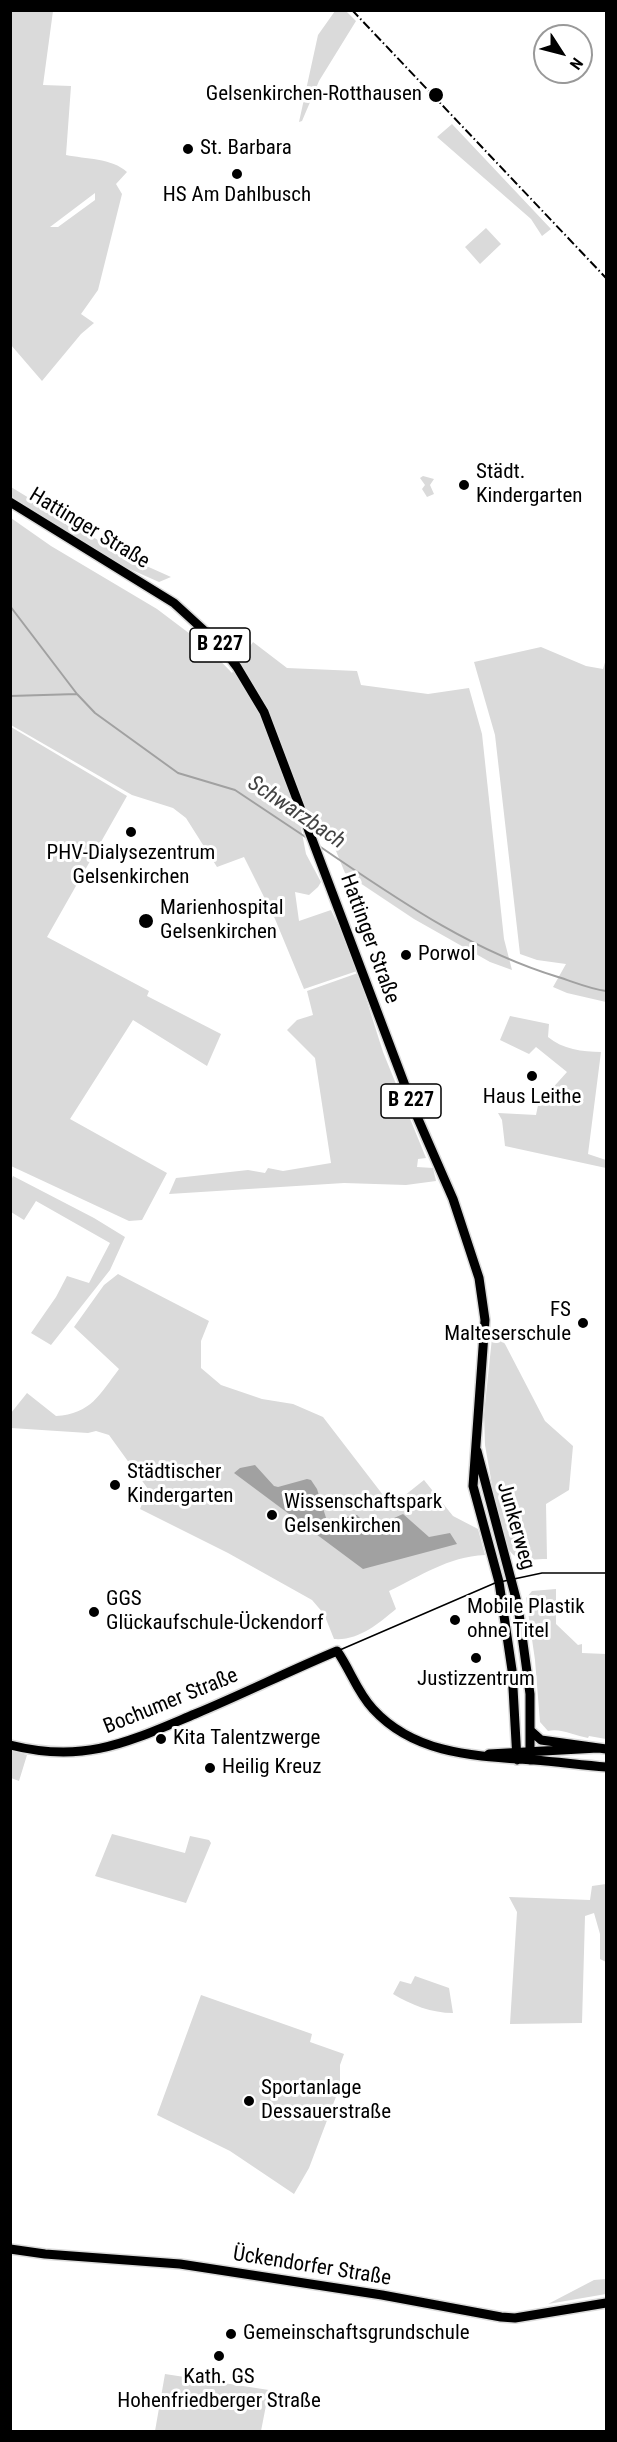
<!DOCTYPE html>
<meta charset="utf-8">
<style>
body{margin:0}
#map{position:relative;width:617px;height:2442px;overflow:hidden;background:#fff;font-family:"Roboto Condensed",sans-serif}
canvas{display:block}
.frame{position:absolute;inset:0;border:12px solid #000;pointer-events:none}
.north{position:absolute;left:533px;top:24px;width:60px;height:60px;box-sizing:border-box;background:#fff;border:2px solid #999;border-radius:50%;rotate:126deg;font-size:16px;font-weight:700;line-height:24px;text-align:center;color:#000}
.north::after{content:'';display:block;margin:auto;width:21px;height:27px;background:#000;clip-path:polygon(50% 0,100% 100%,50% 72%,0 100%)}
</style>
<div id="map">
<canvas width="617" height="2442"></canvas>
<div class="frame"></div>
<div class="north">N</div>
</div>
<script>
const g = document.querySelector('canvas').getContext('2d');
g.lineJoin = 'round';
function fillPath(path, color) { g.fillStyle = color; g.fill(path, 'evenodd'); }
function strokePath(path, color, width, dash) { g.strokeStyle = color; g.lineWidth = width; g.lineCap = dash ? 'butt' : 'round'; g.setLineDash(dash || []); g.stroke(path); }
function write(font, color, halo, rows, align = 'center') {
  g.font = font + ' "Roboto Condensed",sans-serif'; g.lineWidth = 6; g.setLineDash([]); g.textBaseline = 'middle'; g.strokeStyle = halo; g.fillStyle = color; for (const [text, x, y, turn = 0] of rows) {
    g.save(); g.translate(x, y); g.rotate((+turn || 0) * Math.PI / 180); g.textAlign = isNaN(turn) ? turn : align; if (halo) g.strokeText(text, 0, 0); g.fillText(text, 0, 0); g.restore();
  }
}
fillPath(new Path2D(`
 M10 11H53L43 85 71 86 66 155C85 159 112 158 127 172L116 184 122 194 98 290 81 314 94 323 81 334 42 381 11 345ZM95 193V200L58 227H50Z
 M335 11H346L356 21 319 81 302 121 299 122 318 35Z
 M452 124 551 229 542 236 531 219 437 137Z
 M486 228 501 244 480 264 465 247Z
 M423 476 434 479 430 485 434 494 427 497 422 489 425 485 420 478Z
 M11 487 124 556 171 577 159 582 123 566 11 496Z
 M11 518 51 546 157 609 206 646 232 673 253 642 287 668 357 671 361 685 428 694 469 688 482 734 504 939 512 970 490 962 414 919 345 873 334 846 300 823 306 854 321 882 318 887 309 895 295 892 299 921 331 910 360 970 304 989 275 919 244 857 217 867 186 818 173 808 132 795 11 725Z
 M541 647 586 666 603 669 606 659V1002L567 993 553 987 566 964 537 960 520 954 495 735 474 662Z
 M11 727 127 796 47 937 149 991 147 996 221 1034 207 1066 133 1020 70 1119 167 1173 142 1220 129 1221 11 1166Z
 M358 973 383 1052 426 1158 418 1159 417 1167 433 1168 436 1181 406 1185 344 1183 169 1194 176 1178 248 1170 265 1173 268 1168 283 1171 331 1163 315 1058 287 1030 297 1020 313 1015 307 991Z
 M510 1016 549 1024 548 1037C562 1049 583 1052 601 1052L588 1154 606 1160V1168L505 1146 502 1120 498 1113 536 1115 541 1091 549 1092 567 1072 536 1047 529 1054 500 1040Z
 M13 1176 94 1218 125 1237 110 1270 51 1345 31 1333 56 1297 67 1276 89 1283 110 1243 36 1201 24 1220 11 1212V1181Z
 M118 1274 209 1321 201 1341V1368L221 1385 262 1399 293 1404 323 1417 383 1495 399 1500 424 1480 453 1516 478 1529 485 1555C447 1557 421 1576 389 1591L396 1609C378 1624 358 1641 334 1639L324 1614 312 1600 228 1553 140 1509 148 1489 109 1435 96 1431 88 1433 11 1428V1413L27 1393 56 1416C91 1414 100 1394 119 1369L74 1327 104 1285Z
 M492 1338H500L505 1344 545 1421 573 1446 569 1490 546 1504 547 1559C532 1559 518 1563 509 1550L495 1502 485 1445 484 1414Z
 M556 1589V1624L578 1645 582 1644V1653L606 1654V1739L589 1736 588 1738C575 1736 561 1728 548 1731L540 1722 535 1660 526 1598 532 1591Z
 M11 1750 27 1755 19 1781 11 1778Z
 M112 1834 185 1853 190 1836 209 1840 211 1843 186 1903 95 1876Z
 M606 1884V1962L600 1959V1934L594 1913 585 1916 582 2023 510 2024 517 1912 509 1897 590 1900 592 1886Z
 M415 1976 449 1988 453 2013C432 2013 411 2005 393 1994L400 1981 411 1984Z
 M201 1995 312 2034 310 2042 344 2054 340 2065V2086L309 2168 294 2194 230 2151 157 2115Z
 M606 2279V2294L548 2304 594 2280Z
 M165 2374 269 2390 261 2431H155Z`), '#dadada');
fillPath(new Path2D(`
 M255 1465 274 1486 278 1487 307 1479 311 1480 317 1489 327 1521 357 1515 368 1526 372 1528 403 1514 429 1537 450 1533 457 1544 363 1569 234 1473 240 1468Z`), '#a1a1a1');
strokePath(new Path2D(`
 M10 606 77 694 95 713 178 773 235 790 307 838
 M10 696 77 694
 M319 846C396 898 469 950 558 977 574 982 590 989 606 991`), '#a1a1a1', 2);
const major = new Path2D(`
 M10 502 174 603 221 646 237 667 264 712 415 1112 453 1199 479 1278 485 1320 473 1486 499 1582 512 1670 517 1760
 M477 1451 518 1606 530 1694V1760
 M531 1731 541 1740 606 1749
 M10 1745C85 1764 128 1742 195 1714 243 1694 289 1671 337 1651 350 1669 357 1692 373 1709 415 1755 476 1756 534 1760 558 1762 582 1765 606 1767
 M489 1754 598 1748
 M10 2249 45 2254 180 2264 382 2295 501 2317 515 2318 606 2303`);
strokePath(major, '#dbdbdb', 12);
strokePath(major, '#000', 9);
strokePath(new Path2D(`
 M10 1743C51 1754 89 1752 129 1741L495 1583 542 1573H606`), '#000', 1.5);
strokePath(new Path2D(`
 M352 10 606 278`), '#000', 2, [9, 3, 1.5, 3]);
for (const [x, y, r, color] of [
 [436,95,8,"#000"],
 [188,149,6,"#000"],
 [237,174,6,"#000"],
 [464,485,6,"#000"],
 [131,832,6,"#000"],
 [146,921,8,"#000"],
 [406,955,6,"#000"],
 [532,1076,6,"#000"],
 [583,1323,6,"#000"],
 [115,1485,6,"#000"],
 [272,1515,6,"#000"],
 [94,1612,6,"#000"],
 [455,1620,6,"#000"],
 [476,1658,6,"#000"],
 [161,1739,6,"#000"],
 [210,1768,6,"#000"],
 [249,2101,6,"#000"],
 [231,2334,6,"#000"],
 [219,2356,6,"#000"]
]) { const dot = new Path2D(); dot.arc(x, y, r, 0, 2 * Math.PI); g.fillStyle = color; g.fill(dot); strokePath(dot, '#fff', 2); }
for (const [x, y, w] of [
 [220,645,60],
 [411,1101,60]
]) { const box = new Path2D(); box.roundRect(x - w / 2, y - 17, w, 34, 4.5); g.fillStyle = '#fff'; g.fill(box); strokePath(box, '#000', 1.5); }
write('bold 20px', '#000', null, [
 ["B 227",220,645],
 ["B 227",411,1101]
]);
write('21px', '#000', '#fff', [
 ["Gelsenkirchen-Rotthausen",422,95,"right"],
 ["St. Barbara",200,149],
 ["HS Am Dahlbusch",237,196,"center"],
 ["Städt.",476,473],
 ["Kindergarten",476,497],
 ["PHV-Dialysezentrum",131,854,"center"],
 ["Gelsenkirchen",131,878,"center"],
 ["Marienhospital",160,909],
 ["Gelsenkirchen",160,933],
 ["Porwol",418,955],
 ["Haus Leithe",532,1098,"center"],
 ["FS",571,1311,"right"],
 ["Malteserschule",571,1335,"right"],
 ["Städtischer",127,1473],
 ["Kindergarten",127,1497],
 ["Wissenschaftspark",284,1503],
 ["Gelsenkirchen",284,1527],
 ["GGS",106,1600],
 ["Glückaufschule-Ückendorf",106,1624],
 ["Mobile Plastik",467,1608],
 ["ohne Titel",467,1632],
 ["Justizzentrum",476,1680,"center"],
 ["Kita Talentzwerge",173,1739],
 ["Heilig Kreuz",222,1768],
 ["Sportanlage",261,2089],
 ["Dessauerstraße",261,2113],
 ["Gemeinschaftsgrundschule",243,2334],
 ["Kath. GS",219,2378,"center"],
 ["Hohenfriedberger Straße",219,2402,"center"]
], 'left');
write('21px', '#000', '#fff', [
 ["Hattinger Straße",89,529,31],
 ["Hattinger Straße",369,939,70],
 ["Junkerweg",515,1526,74],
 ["Bochumer Straße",171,1702,-22],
 ["Ückendorfer Straße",312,2267,9]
]);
write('italic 22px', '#424242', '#fff', [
 ["Schwarzbach",296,813,34]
]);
</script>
